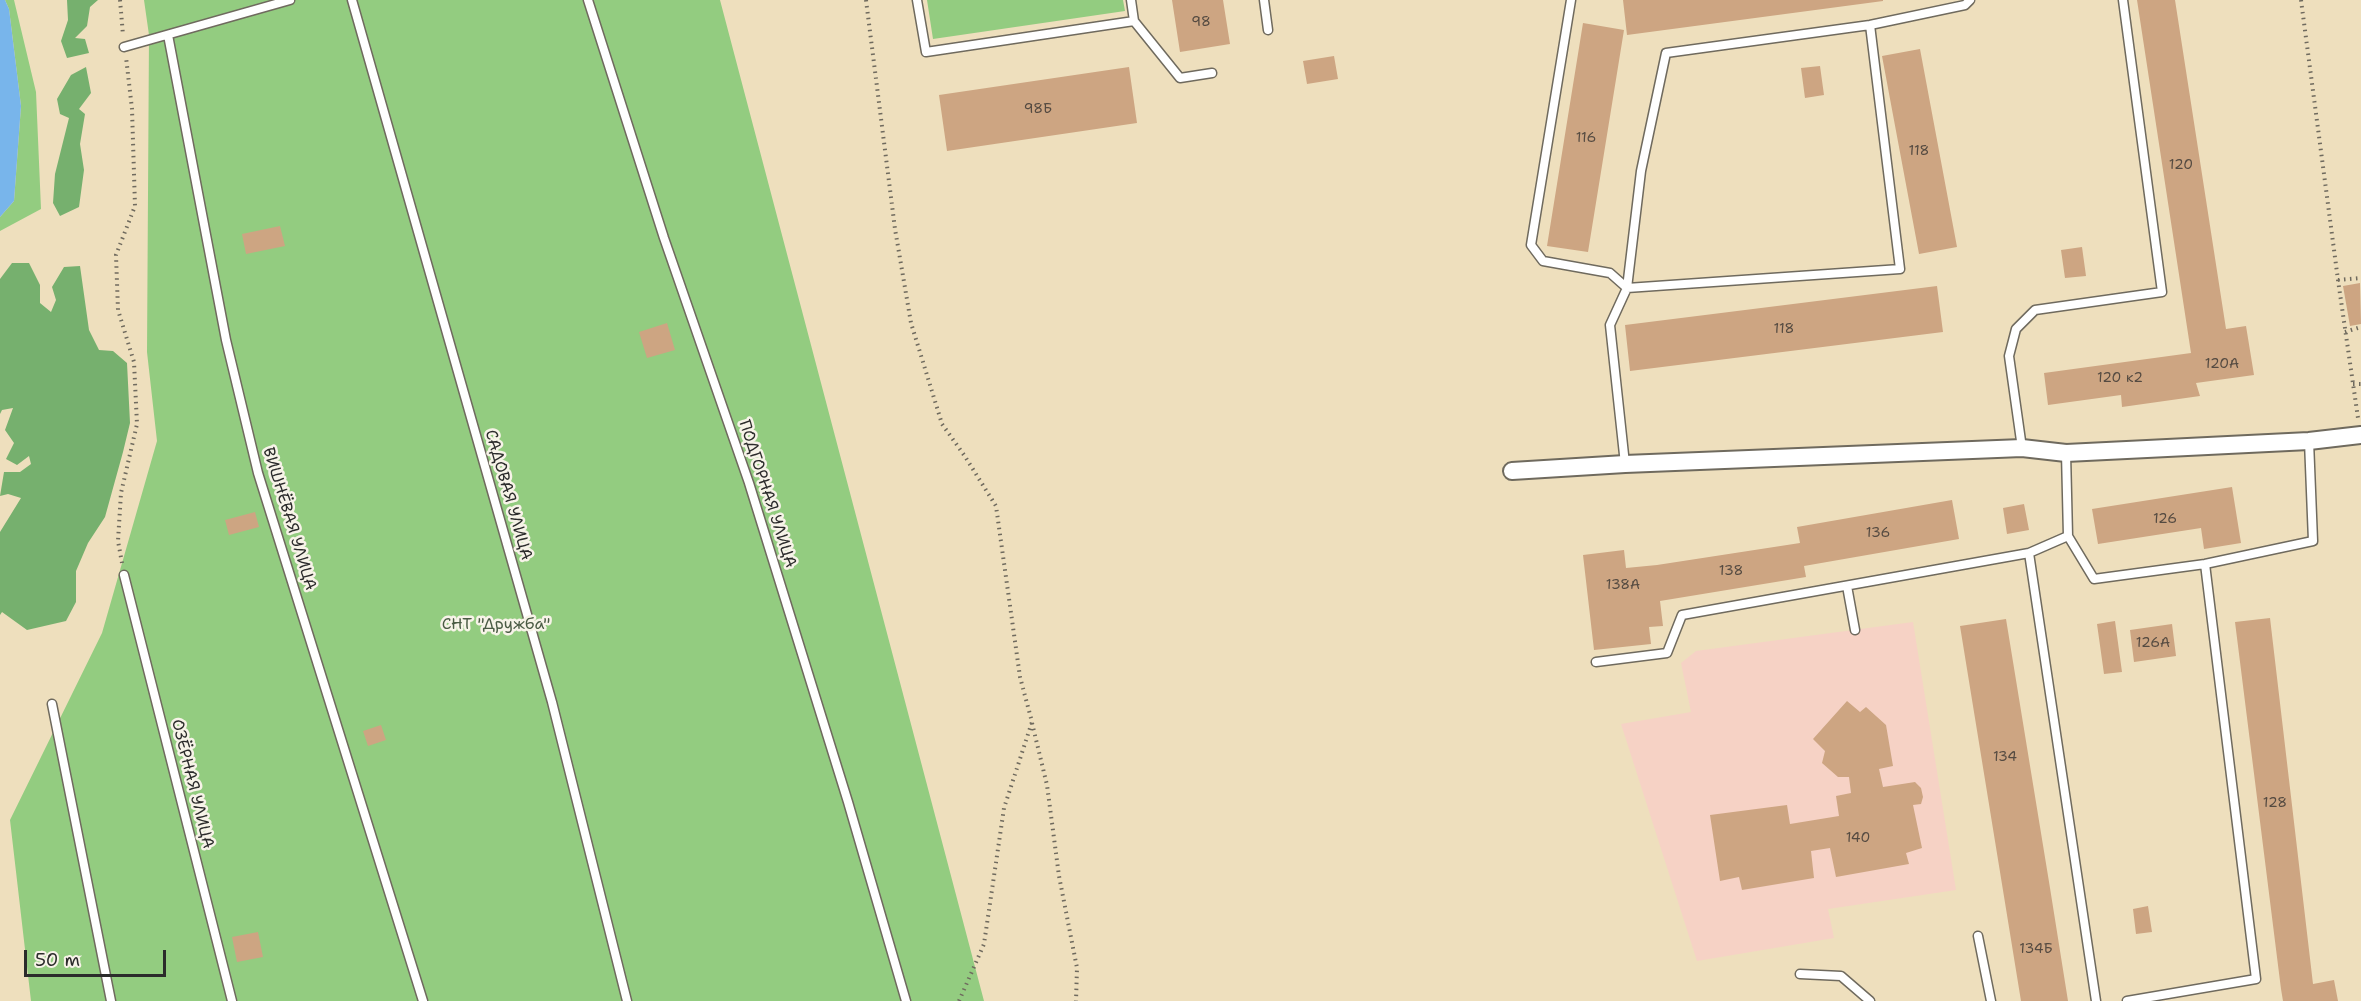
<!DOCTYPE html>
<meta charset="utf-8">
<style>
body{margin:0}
#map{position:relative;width:2361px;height:1001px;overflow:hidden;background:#eedfbd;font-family:"Shantell Sans",sans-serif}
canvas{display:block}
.scale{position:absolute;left:24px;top:950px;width:142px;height:27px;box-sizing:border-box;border:3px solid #2b2b2b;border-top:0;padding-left:8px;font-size:18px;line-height:21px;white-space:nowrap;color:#2b2b2b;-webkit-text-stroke:4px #f7f3e8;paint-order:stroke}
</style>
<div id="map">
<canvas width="2361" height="1001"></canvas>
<div class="scale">50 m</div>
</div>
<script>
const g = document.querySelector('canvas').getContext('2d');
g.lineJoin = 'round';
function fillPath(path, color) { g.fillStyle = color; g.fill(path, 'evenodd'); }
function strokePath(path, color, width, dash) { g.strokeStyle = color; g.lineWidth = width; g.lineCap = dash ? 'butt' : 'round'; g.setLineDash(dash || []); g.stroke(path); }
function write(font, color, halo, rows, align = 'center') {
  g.font = font + ' "Shantell Sans",sans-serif'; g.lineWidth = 5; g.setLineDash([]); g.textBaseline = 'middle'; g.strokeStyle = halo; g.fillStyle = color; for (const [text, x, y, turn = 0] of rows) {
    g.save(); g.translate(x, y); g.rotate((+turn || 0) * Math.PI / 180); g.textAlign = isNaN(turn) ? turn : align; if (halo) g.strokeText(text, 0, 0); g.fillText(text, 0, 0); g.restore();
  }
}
fillPath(new Path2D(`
 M1913 622 1956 890 1828 909 1834 938 1697 961 1621 724 1691 712 1681 663 1696 651Z`), '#f6d2c5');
fillPath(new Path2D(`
 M5 0H14L36 92 41 209 0 231V217L14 201 21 106 9 9Z
 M144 0H720L984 1001H31L10 820 102 633 157 441 147 352 149 35Z
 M927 0H1123L1125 11 933 39Z`), '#93cc80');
fillPath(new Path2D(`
 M67 0H98L90 7 87 26 75 38 85 39 89 53 67 58 61 41 68 20Z
 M86 67 91 93 79 109 85 114 80 144 84 170 79 207 60 216 53 203 55 174 69 118 60 114 57 99 71 75Z
 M12 263H29L40 285V303L51 312 56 300 52 287 64 267 80 266 89 330 99 350 113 351 127 363 130 423 123 452 105 517 88 543 76 571V602L66 621 27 630 2 612 0 615V532L21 498 8 494 0 496 4 472H20L31 464 29 456 17 465 6 459 14 443 5 430 13 408 2 410 0 414V279Z`), '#76b06e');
fillPath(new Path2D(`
 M0 0H5L9 9 21 106 14 201 0 217Z`), '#78b5eb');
fillPath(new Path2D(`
 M1172 0H1223L1230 44 1180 52Z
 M1623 0H1883V1L1627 35Z
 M2137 0H2175L2226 329 2246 326 2254 375 2196 383 2200 396 2122 407 2121 395 2048 405 2044 373 2191 353Z
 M1583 23 1624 30 1588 252 1547 246Z
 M1920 49 1957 247 1919 254 1882 56Z
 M1334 56 1338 79 1307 84 1303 61Z
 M1820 66 1824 95 1805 98 1801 68Z
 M1129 67 1137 123 947 151 939 95Z
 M280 226 285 246 246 254 242 234Z
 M2082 247 2086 276 2065 278 2061 250Z
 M2360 283 2361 324 2350 326 2343 286Z
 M1937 286 1943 332 1630 371 1625 325Z
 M667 323 675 350 647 358 639 332Z
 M2232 487 2241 543 2204 549 2201 528 2098 544 2092 509Z
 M1952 500 1959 539 1804 566 1806 577 1660 601 1663 626 1649 627 1651 644 1594 650 1583 555 1624 550 1626 568 1657 565 1800 543 1797 527Z
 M2024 504 2029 530 2007 534 2003 508Z
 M255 512 259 527 229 535 225 520Z
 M2270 618 2313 984 2334 980 2338 1001H2283L2281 989 2235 622Z
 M2006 619 2050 888 2068 1001H2021L1960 626Z
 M2115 621 2122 672 2104 674 2097 624Z
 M2172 624 2176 656 2134 662 2130 630Z
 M1847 701 1860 712 1866 707 1886 725 1893 766 1879 769 1883 787 1915 782 1921 788 1923 797 1921 804 1913 805 1922 848 1906 853 1909 864 1836 877 1830 848 1811 851 1814 878 1742 890 1739 877 1720 881 1710 815 1787 805 1790 824 1839 816 1836 796 1851 793 1849 777H1838L1822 763 1825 751 1813 739Z
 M381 725 386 740 368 746 363 731Z
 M2148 906 2152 932 2136 934 2133 909Z
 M258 932 263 957 237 962 232 937Z`), '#cda582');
const service = new Path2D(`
 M352 0 552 702 627 1001
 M588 0 664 238 749 483 848 802 906 1001
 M917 0 926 52 1134 21 1131 0
 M1264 0 1268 30
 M1571 0 1531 245 1543 261 1610 273 1627 288 1610 325 1625 464
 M1134 21 1180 78 1212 73
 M1870 25 1900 269 1627 288 1641 171 1666 53 1870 25 1965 5 1970 0
 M168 35 226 340 258 473 423 1001
 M124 47 290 0
 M2022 448 2009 356 2016 329 2035 310 2162 292 2123 0
 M2066 453 2068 536 2094 579 2205 564 2313 541 2309 441
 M2029 553 2096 1001
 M124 575 232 1001
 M1847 586 1855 630
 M1596 662 1667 653 1682 615 2029 553 2068 536
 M52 704 111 1001
 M1978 936 1991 1001
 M1800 974 1841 976 1870 1001
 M2127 1001 2256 979 2205 564`);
const minor = new Path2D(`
 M1512 471 1625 464 2022 448 2066 453 2309 441 2361 435`);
strokePath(service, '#6f6a5e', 11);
strokePath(minor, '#6f6a5e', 20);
strokePath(new Path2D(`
 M120 0 123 35
 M866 0 895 229 911 323 942 424 964 455 996 506 1020 677 1032 722 1004 808 984 944 959 1001
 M2301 0 2338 280 2358 418
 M2338 280 2361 278
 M2345 332 2361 327
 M2353 384H2361
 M122 563 118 541 121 493 137 424 134 362 118 310 116 255 135 206 132 109 126 57
 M1032 723 1047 785 1059 876 1077 968 1076 1001`), '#6f6a5e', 4, [1.5, 4.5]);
strokePath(service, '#fff', 8);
strokePath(minor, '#fff', 16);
write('14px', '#544a41', null, [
 ["98",1201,22],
 ["98Б",1038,109],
 ["116",1586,138],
 ["118",1919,151],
 ["120",2181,165],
 ["118",1784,329],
 ["120А",2222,364],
 ["120 к2",2120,378],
 ["126",2165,519],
 ["136",1878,533],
 ["138",1731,571],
 ["138А",1623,585],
 ["126А",2153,643],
 ["134",2005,757],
 ["128",2275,803],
 ["140",1858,838],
 ["134Б",2036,949]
]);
write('16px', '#2b2b2b', '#f7f3e8', [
 ["ПОДГОРНАЯ УЛИЦА",767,494,72],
 ["САДОВАЯ УЛИЦА",508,495,74],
 ["ВИШНЁВАЯ УЛИЦА",289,519,73],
 ["ОЗЁРНАЯ УЛИЦА",192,784,76]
]);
write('16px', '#4a5b44', '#f7f3e8', [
 ["СНТ \"Дружба\"",496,625]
]);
</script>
